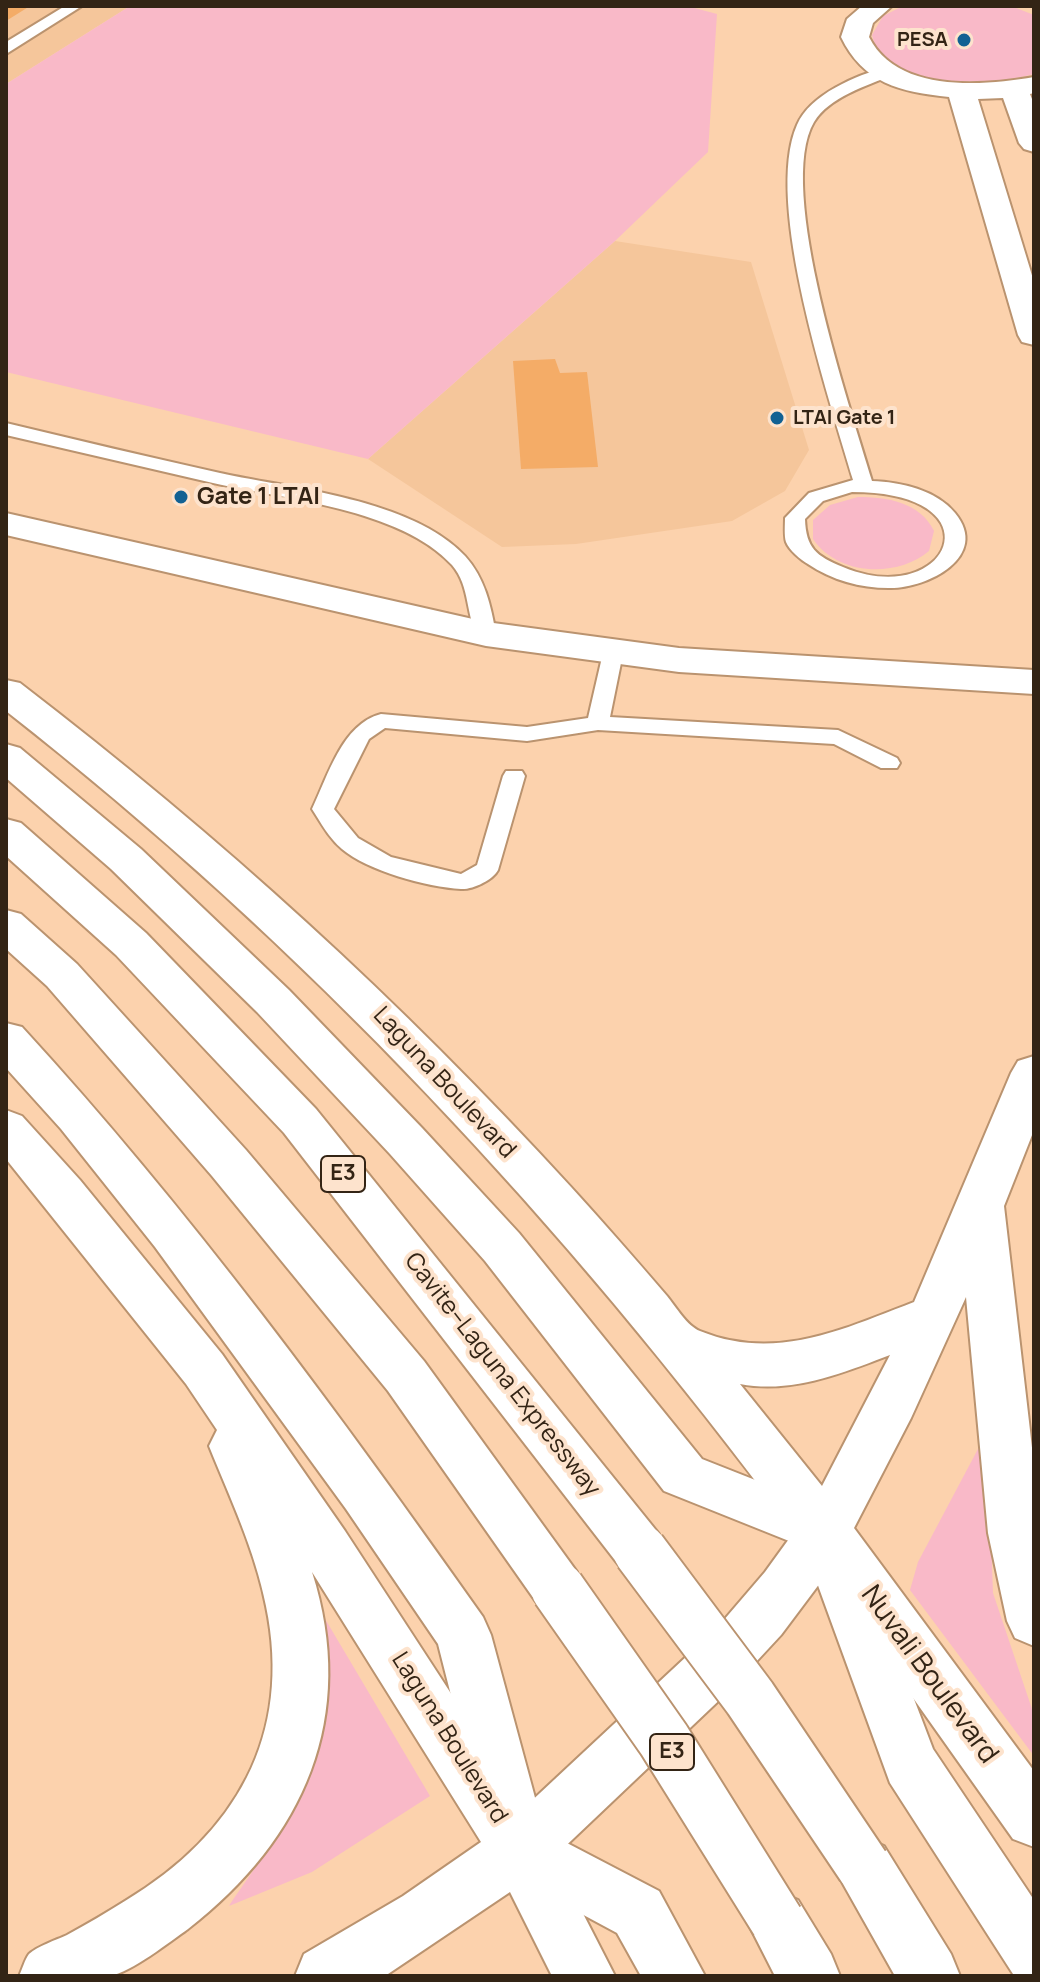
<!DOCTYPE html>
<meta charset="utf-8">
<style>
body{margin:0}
#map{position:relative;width:1040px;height:1982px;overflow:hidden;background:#fcd2ad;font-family:Manrope,sans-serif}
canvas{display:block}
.frame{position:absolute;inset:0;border:8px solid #332415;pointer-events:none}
</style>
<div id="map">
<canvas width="1040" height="1982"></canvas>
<div class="frame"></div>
</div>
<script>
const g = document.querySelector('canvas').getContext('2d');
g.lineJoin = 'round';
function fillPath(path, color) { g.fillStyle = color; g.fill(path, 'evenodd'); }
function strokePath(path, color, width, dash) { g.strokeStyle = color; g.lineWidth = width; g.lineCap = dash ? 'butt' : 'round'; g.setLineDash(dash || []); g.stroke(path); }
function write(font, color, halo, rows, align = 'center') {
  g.font = font + ' Manrope,sans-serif'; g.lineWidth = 8; g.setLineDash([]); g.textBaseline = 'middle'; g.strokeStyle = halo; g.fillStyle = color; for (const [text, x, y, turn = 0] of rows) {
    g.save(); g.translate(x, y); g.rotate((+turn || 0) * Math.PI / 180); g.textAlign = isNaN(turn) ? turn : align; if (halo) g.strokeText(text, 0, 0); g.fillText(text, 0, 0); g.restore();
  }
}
fillPath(new Path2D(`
 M6 6H130L6 84Z
 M615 241 751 262 809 450 785 491 732 521 576 544 502 547 368 459Z`), '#f5c69b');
fillPath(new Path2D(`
 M130 6H687L717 14 708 152 615 241 368 459 6 372V84Z
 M903 6H1011L1034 15V74C993 86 883 91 872 35L883 16Z
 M858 497C887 497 920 502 934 531L929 551C897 578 838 576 813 539V520L830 505Z
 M987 1432 993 1593 1034 1715V1756L910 1590 918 1562Z
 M321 1612 430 1796 312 1872 229 1906C252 1871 304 1803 313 1764 325 1715 321 1662 321 1612Z`), '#f9b9c8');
fillPath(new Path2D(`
 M6 6H30L6 21Z
 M555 359 560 373 587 372 598 467 521 469 513 361Z`), '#f4ac67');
const service = new Path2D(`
 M65 6H82L6 54V42Z
 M887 67 892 69V75C867 86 829 97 814 122 775 188 850 406 872 481 901 482 936 490 955 513 991 557 926 589 889 588 860 588 832 580 808 564 801 560 789 550 786 542 784 536 785 525 785 518L809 493 853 480C829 398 763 202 797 125 810 94 857 75 887 67ZM852 492C1002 492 949 611 843 567 816 556 806 548 805 519L823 501Z
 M6 423C77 440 148 457 220 473 293 489 412 499 465 556 485 578 491 606 496 634L486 640 479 639C465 616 471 587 452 565 401 509 284 499 213 483 144 467 75 451 6 435Z
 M613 647 623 653 610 717 838 730 897 758 900 763 897 768H881L834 744 598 730 527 741 385 728 369 739 334 809 358 838 391 857 461 874 477 865 503 776 506 771H522L525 776 498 870C493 880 472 890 461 889 427 887 368 871 342 849 329 838 321 823 312 809 328 776 342 724 381 714L527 727 588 718 603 653Z`);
const minor = new Path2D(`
 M862 6H892L873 23 869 37C897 93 982 86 1034 77V93L1030 94 1034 104V152L1024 149 1019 143 1003 98 978 99 1034 282V345L1022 342 1018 335 949 97C900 92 863 83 841 37L847 19Z`);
const secondary = new Path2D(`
 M6 513 486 622 679 648 1034 670V694L679 672 486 646 6 535Z
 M6 680 20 683C222 838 399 999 571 1187 604 1223 636 1260 667 1296 676 1307 687 1326 700 1331 776 1362 843 1329 914 1302L1011 1073 1018 1061 1034 1056V1130L1004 1206 1034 1465V1646L1015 1638 1007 1621 988 1533 966 1297 911 1418 854 1528 1034 1771V1847L1013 1839 826 1575 781 1635 730 1690 554 1857 615 1976H552L510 1892 385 1976H295L304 1954 403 1896 481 1842 312 1572C358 1717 304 1839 188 1929 171 1941 130 1973 110 1976 82 1981 49 1976 19 1976 22 1970 25 1959 29 1954 38 1946 56 1940 67 1935 87 1924 106 1913 125 1901 235 1835 293 1736 266 1606 255 1550 230 1498 209 1446L217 1430 186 1384 6 1159V1110L22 1116 80 1180 222 1354 345 1531 525 1807 717 1628 765 1572 794 1532C565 1224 309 948 6 711ZM890 1355 822 1486 740 1384C792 1394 843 1373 890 1355Z`);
const motorway = new Path2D(`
 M6 744 20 748 141 849 289 990 422 1128 519 1233 702 1459 844 1515 933 1749 1034 1900V1976L1013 1974 890 1783 804 1547 664 1491 485 1261 390 1154 257 1012 111 869 6 778Z
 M6 819 21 823 146 933 316 1109 659 1534 667 1551 659 1568 640 1575 621 1568 284 1133 116 955 6 856Z
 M6 910 21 914 77 964 246 1150 424 1361 577 1572 585 1589 577 1606 558 1613 539 1606 388 1391 212 1176 47 986 6 949Z
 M6 1023 22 1027C191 1211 339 1413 483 1617L491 1635 544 1831 659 1891 705 1976H641L617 1933 498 1869 490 1849 438 1644 346 1509 155 1247 61 1129 6 1068Z
 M863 1837 884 1846 951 1954 960 1976H895L833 1866 842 1846Z
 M777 1891 798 1900 831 1954 840 1976H775L747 1921 756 1900Z`);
strokePath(service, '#ba936f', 4);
strokePath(minor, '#ba936f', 4);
strokePath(secondary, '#ba936f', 4);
strokePath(motorway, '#ba936f', 4);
fillPath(service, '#fff');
fillPath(minor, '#fff');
fillPath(secondary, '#fff');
fillPath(motorway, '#fff');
const motorwayBridge = new Path2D(`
 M640 1551 750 1698 863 1866
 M558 1589 664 1740 777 1921`);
strokePath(motorwayBridge, '#ba936f', 57, []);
strokePath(motorwayBridge, '#fff', 53);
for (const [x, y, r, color] of [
 [964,40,8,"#126193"],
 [777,418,8,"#126193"],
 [181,497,8,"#126193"]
]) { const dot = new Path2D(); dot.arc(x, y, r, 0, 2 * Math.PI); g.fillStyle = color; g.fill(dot); strokePath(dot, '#fde3cd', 3); }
write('bold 20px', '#332415', '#fde3cd', [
 ["PESA",948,40],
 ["LTAI Gate 1",793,418,"left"]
], 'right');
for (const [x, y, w] of [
 [343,1174,44],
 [672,1752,44]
]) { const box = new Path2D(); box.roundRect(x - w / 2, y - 18, w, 36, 6); g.fillStyle = '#fde3cd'; g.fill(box); strokePath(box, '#332415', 2); }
write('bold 22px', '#332415', null, [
 ["E3",343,1174],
 ["E3",672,1752]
]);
write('bold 24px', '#332415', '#fde3cd', [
 ["Gate 1 LTAI",197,497]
], 'left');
write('24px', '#332415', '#fde3cd', [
 ["Laguna Boulevard",444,1083,47],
 ["Cavite–Laguna Expressway",502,1375,52],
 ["Laguna Boulevard",449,1738,58]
]);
write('28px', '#332415', '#fde3cd', [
 ["Nuvali Boulevard",929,1675,54]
]);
</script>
